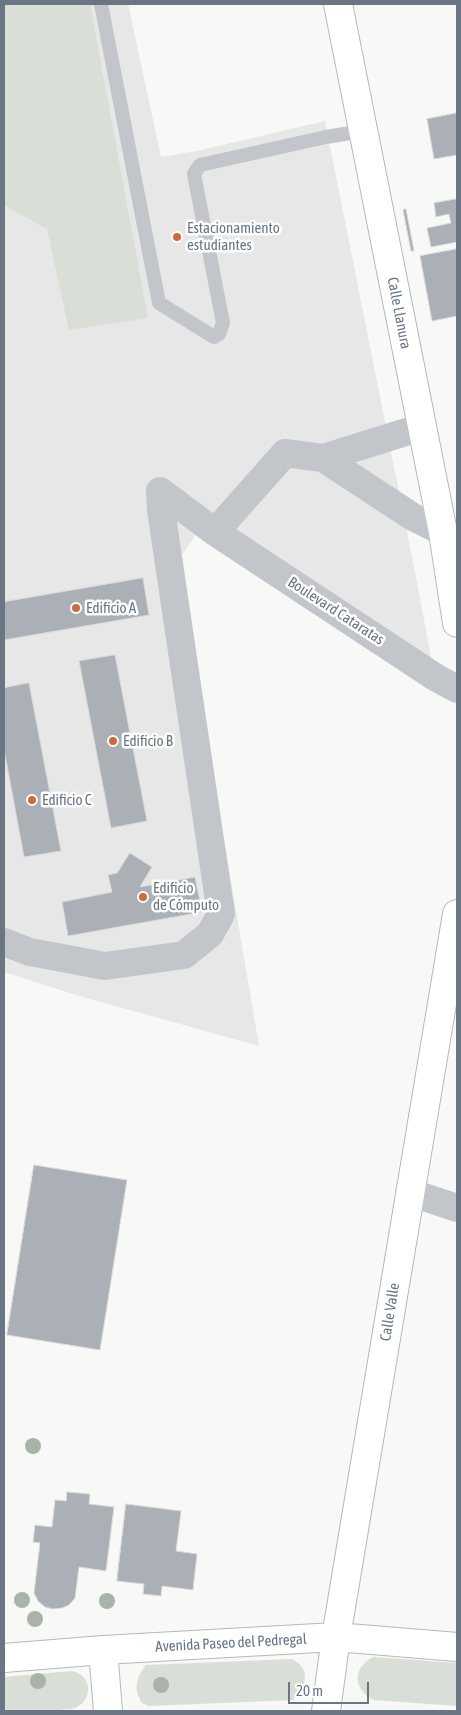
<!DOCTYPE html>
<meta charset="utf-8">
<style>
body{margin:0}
#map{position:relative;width:461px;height:1715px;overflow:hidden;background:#f8f8f6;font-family:"Asap Condensed",sans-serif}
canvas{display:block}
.frame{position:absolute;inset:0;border:5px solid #6a7684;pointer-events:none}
.scale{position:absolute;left:288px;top:1682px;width:81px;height:22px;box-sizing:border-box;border:2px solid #6a7684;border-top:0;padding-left:6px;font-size:15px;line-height:18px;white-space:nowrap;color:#6a7684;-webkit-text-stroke:4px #fff;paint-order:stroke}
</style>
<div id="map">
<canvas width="461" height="1715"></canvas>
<div class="frame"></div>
<div class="scale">20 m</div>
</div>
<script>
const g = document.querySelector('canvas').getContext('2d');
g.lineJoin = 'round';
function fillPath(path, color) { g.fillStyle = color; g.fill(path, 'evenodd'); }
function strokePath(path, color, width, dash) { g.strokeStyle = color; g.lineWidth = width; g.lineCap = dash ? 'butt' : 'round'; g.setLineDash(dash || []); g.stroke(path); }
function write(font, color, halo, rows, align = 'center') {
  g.font = font + ' "Asap Condensed",sans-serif'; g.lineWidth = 5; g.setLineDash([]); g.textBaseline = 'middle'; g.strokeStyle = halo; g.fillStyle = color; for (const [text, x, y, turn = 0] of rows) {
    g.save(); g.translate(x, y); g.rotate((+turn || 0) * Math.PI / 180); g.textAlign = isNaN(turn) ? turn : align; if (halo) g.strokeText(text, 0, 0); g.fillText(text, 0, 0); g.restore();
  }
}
fillPath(new Path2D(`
 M4 4H128L161 157 201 150 325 121 412 557 432 662 210 514 177 562 259 1046 76 995 4 972Z`), '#e6e7e6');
fillPath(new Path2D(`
 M4 4H90L148 318 69 330 47 229 4 205Z
 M373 1657 457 1663V1706L374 1700C353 1690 352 1668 373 1657Z
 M292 1659C312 1670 306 1686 293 1700L149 1706 142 1703C133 1688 136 1678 146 1665Z
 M72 1671C80 1673 86 1677 88 1686 89 1695 84 1705 75 1708 70 1710 64 1709 59 1710 41 1712 22 1711 4 1711V1677Z`), '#d9ded7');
const building = new Path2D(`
 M457 113V155L434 159 427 119Z
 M457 199V242L431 247 427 228 451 223 449 214 436 217 434 203Z
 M406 209 414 251H411L403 210Z
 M457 249V316L432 321 420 256Z
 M143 578 149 615 4 640V602Z
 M115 655 147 821 111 828 79 661Z
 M29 683 61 851 24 857 4 749V688Z
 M130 853 152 867 140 887 195 877 202 912 68 936 62 902 112 892 108 875 117 873Z
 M34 1165 127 1180 100 1350 7 1335Z
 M67 1492 90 1494 89 1504 114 1507 106 1571 79 1567 75 1598 69 1605 62 1608 53 1609 45 1607 38 1601 34 1593 40 1543 33 1542 35 1525 52 1527 55 1500 66 1501Z
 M126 1504 181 1511 176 1551 197 1554 193 1590 162 1586 161 1596 143 1594 144 1584 117 1581Z`);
fillPath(building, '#aab0b6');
strokePath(building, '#dadad8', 1);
const secondary = new Path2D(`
 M338 4 443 532 457 623
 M103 1650 108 1711
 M4 1658 103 1650 336 1637 457 1647
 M326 1711 336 1637 457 914`);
strokePath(secondary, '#b5b9bd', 30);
strokePath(new Path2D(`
 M101 4 159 303 214 337 219 334 223 323 194 174 200 165 326 137 362 131`), '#c2c5c9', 14);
strokePath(new Path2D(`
 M323 458 413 517 443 532
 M160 491 215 532 435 677 457 689
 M215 532 285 453 323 458 422 427
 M4 942 30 952 105 966 184 955 210 934 221 914 161 510 160 491
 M409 1192 457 1208`), '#c2c5c9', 28);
strokePath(secondary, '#fff', 28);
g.fillStyle = '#aab3a8';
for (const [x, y] of [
 [33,1446],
 [22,1600],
 [107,1601],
 [35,1619],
 [38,1681],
 [161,1685]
]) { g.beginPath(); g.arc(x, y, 8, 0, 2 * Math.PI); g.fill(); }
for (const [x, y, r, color] of [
 [177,237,5,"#d2693c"],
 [76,608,5,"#d2693c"],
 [113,741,5,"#d2693c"],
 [32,800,5,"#d2693c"],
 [143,897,5,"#d2693c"]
]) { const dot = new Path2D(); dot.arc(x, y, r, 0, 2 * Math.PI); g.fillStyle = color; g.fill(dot); strokePath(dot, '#fff', 2); }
write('15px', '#6a7684', '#fff', [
 ["Estacionamiento",187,228],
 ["estudiantes",187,245],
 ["Edificio A",86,608],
 ["Edificio B",123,741],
 ["Edificio C",42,800],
 ["Edificio",153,888],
 ["de Cómputo",153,905]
], 'left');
write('15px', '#6a7684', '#fff', [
 ["Calle Llanura",399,313,79],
 ["Boulevard Cataratas",336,611,33],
 ["Calle Valle",390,1312,-81],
 ["Avenida Paseo del Pedregal",231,1643,-3]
]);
</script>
